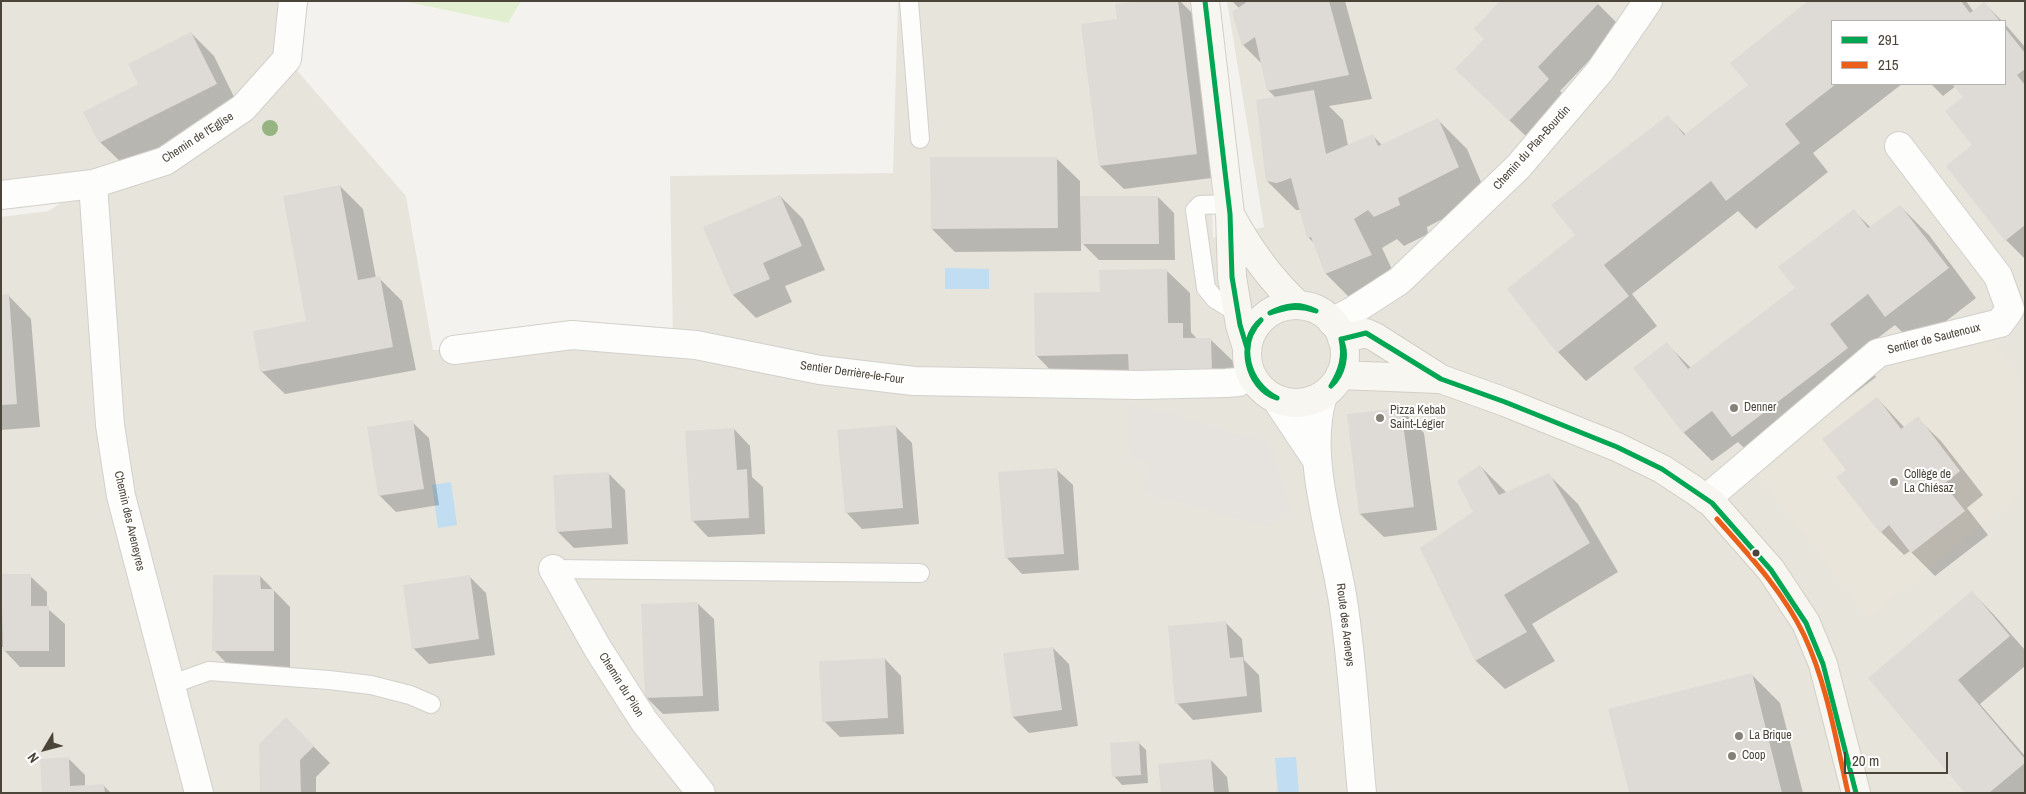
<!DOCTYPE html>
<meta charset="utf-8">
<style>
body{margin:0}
#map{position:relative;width:2026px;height:794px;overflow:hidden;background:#f4f2ee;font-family:"Archivo Narrow",sans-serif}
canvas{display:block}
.frame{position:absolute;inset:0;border:2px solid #4b4439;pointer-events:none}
.legend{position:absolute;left:1831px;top:20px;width:175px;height:65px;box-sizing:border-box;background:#fff;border:1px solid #b7b4b0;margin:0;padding:6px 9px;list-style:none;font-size:15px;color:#4b4439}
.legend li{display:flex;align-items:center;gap:10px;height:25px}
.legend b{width:25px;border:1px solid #b7b4b0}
.north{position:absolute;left:20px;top:724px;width:50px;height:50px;-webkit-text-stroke:4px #fff;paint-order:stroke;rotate:233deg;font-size:14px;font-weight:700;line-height:20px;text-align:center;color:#4b4439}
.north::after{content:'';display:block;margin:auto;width:18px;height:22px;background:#4b4439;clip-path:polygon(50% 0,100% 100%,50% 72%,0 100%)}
.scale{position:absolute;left:1844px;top:752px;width:104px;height:22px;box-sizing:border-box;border:2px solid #4b4439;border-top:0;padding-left:6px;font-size:15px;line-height:18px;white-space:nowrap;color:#4b4439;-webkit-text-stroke:4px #fff;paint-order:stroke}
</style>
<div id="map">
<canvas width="2026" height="794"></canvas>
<div class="frame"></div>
<ul class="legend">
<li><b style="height:6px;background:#00a651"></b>291</li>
<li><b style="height:6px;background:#ea601a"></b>215</li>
</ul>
<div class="north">N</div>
<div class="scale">20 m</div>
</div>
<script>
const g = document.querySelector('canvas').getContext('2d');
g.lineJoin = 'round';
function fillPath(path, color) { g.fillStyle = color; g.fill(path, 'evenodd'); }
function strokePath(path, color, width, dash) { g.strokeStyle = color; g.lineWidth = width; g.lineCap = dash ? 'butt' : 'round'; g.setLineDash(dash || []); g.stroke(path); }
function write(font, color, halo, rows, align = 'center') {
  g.font = font + ' "Archivo Narrow",sans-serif'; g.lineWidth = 4; g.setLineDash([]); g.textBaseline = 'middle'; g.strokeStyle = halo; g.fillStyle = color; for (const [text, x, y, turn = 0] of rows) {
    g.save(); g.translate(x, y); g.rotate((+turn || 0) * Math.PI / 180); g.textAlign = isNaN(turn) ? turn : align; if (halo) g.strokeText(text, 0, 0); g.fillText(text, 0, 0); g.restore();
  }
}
fillPath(new Path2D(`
 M1 1H286L287 59 406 196 433 350 673 339 670 176 893 173 898 1H1196L1210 128 1213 238 1264 227 1227 1H2025V793H1V217L48 211 92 184 1 182ZM1832 21H2005V84H1832Z`), '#e7e4dc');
fillPath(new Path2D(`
 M1991 340 2025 384V489L1868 618 1758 475 1898 361Z`), '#eae5da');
fillPath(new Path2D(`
 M403 1H521L508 23Z`), '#e1eecf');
fillPath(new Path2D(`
 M1128 406 1162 412 1270 443 1290 507 1268 527 1143 492 1151 464 1130 458Z`), '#e6e3df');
fillPath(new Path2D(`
 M945 268 989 269V289H945Z
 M451 482 457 525 438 528 432 485Z
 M1296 757 1299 793H1278L1275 758Z`), '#c0ddf1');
fillPath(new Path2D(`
 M1148 1H1180L1200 21 1220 177 1124 189 1100 166 1118 21Z
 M1232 1H1345L1372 99 1329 106 1343 120 1348 146 1372 135 1382 145 1438 120 1467 149 1487 196 1427 227 1428 234 1404 246 1397 239 1382 248 1399 284 1355 303 1326 274 1316 245 1308 237 1301 210H1296L1267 181 1276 98 1268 90 1262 64 1244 46 1233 13 1239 8Z
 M1595 1 1621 27 1560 91 1572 103 1533 143 1480 92Z
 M1810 1H1966L1974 12 1984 3 2002 21H1832V84H1902L1813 153 1828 172 1756 229 1738 211 1632 294 1657 326 1586 381 1558 352 1577 236 1667 116 1686 135 1749 86Z
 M2005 24 2025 47V259L2006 240 1974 145 1965 98 1956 86 1943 96 1931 84H2005Z
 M191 33 214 56 239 107 124 165 100 142 140 85Z
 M1056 158 1080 181V198L1158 197 1174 213 1175 260H1099L1081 242V251L955 252 932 229Z
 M340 186 363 209 376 278H379L402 301 416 370 285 394 261 371 308 322Z
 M780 196 803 219 825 270 785 286 792 302 756 318 733 295Z
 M1900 206 1929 235 1976 298 1915 345 1895 325 1858 353 1876 377 1761 465 1738 442 1712 461 1684 433 1635 369 1667 344 1691 368 1796 288 1854 211 1871 228Z
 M1166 270 1190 293 1191 332 1197 339H1210L1234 362 1235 394 1059 379 1036 355Z
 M8 295 31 319 40 427 1 430V296Z
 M1877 398 1905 428 1917 418 1941 441 1983 495 1967 508 1988 535 1935 576 1910 551 1904 555 1881 532 1848 470Z
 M1401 409 1424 433 1437 530 1384 537 1360 514Z
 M412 422 429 438 439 505 396 512 379 495Z
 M895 426 912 443 919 524 862 529 846 512Z
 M734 429 750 446 752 477 763 487 765 534 708 537 692 520Z
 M1480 466 1507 493 1549 475 1578 504 1618 572 1532 624 1555 661 1505 689 1476 661 1422 549 1474 513Z
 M1056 469 1073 485 1079 570 1022 574 1006 557Z
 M609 474 625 490 628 544 574 548 557 531Z
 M1 576H30L47 592V608L65 624V667H20L4 650V647H1Z
 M260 576 290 607V667H230L214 650Z
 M470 577 486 593 495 655 429 664 413 648Z
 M1972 592 1995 616 2025 650V666L1980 704 2025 756V793H1967L1870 678Z
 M697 603 714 619 719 711 663 714 647 698Z
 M1225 622 1242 639 1244 660 1259 675 1262 712 1193 720 1177 703Z
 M1053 648 1069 664 1078 726 1029 733 1013 717Z
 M885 659 901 676 904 734 840 737 824 721Z
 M1751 674 1780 703 1803 793H1630Z
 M286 719 330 763 316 777V793H261Z
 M1138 742 1146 750 1148 783 1122 785 1114 776Z
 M68 758 85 775V786H104L111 793H43Z
 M1211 760 1227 777 1229 793H1162Z`), '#0003');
fillPath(new Path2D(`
 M1137 1H1178L1197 154 1099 166 1081 24 1117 19 1115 4Z
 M1248 1H1329L1349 75 1267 91 1255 37 1242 46 1232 12Z
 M1500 1H1597L1599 3 1538 67 1549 79 1509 121 1455 69 1484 39 1474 29Z
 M1808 1H1961L1970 13 1984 2 2000 21H1832V84H1836L1785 124 1800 143 1726 201 1711 181 1604 265 1629 296 1557 353 1507 289 1575 235 1551 205 1668 115 1684 135 1748 85 1730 63Z
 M2005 28 2025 53V69L2017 75 2025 85V225L2005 241 1946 166 1972 145 1945 111 1963 97 1952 84H2005Z
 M191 32 217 84 99 143 83 112 138 84 128 64Z
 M1314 90 1326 154 1373 134 1378 146 1438 118 1459 167 1398 198 1400 205 1374 217 1368 210 1354 219 1372 255 1325 274 1311 237 1307 238 1291 178 1277 183 1266 181 1256 100Z
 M930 157H1057L1058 228 931 229Z
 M340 185 358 280 380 276 393 347 260 372 253 331 306 321 283 196Z
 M780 195 802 246 763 263 770 279 732 295 703 227Z
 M1080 196H1158L1159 244H1081Z
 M1900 205 1949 268 1885 317 1868 294 1830 324 1848 348 1732 437 1712 411 1683 433 1633 368 1667 342 1688 369 1795 288 1778 267 1854 209 1868 228Z
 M1167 269 1168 323H1183V338H1211L1212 372 1129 373 1128 354 1035 356 1034 293 1100 292 1099 270Z
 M9 294 17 404 1 405V295Z
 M1877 397 1901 429 1918 416 1960 471 1944 484 1965 511 1911 553 1889 525 1880 533 1836 477 1846 470 1822 439Z
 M1401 408 1414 507 1359 514 1347 414Z
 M413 420 424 489 378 496 367 427Z
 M896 425 903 508 845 513 837 430Z
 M734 428 737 470 747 469 749 518 691 521 685 431Z
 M1480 465 1499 495 1549 473 1590 543 1504 595 1527 632 1475 661 1420 548 1473 512 1457 481Z
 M1057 468 1064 554 1005 558 998 472Z
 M609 472 612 528 556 532 553 475Z
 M1 574H31V606H49V651H3Z
 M213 575H260L261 589H274V651H212Z
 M470 575 479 639 412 649 403 585Z
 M1972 591 2010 636 1958 680 2025 759V763L1989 793H1965L1868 678Z
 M698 602 703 696 645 698 641 604Z
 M1226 621 1230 658 1243 657 1247 696 1175 704 1168 626Z
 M1053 647 1062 710 1012 717 1003 653Z
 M885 658 888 718 822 722 819 661Z
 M1752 673 1782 793H1629L1608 709Z
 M286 717 314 746 300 760 301 793H260L259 744Z
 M1139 741 1141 775 1112 777 1110 743Z
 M69 757 70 786 104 784 105 793H42L40 759Z
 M1211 759 1214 793H1161L1158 764Z`), '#dedbd6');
const service = new Path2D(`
 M909 1 920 139
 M1229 204 1200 205 1195 210 1206 288 1215 299 1238 313
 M553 569 920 573
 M170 685 209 671 329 680 371 685 410 695 431 704`);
const minor = new Path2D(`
 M93 184 110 425 121 496 199 793
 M1 195 93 184 165 161 243 108 287 59 293 1
 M1332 322 1351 312 1399 281 1518 167 1600 71 1648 1
 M454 350 572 335 696 345 820 370 914 381 1138 385 1226 383 1239 382 1251 375
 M1323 395C1303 459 1335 542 1344 608 1353 669 1356 731 1362 793
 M1276 399 1316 459
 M1706 499 1878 353 2000 323 2010 309 1998 276 1899 146
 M553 569 598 649 644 721 701 793`);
const secondary = new Path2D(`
 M1205 1 1230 214 1232 277 1240 325 1247 348
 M1232 218C1250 251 1270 279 1298 305
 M1247 354a49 49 0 1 1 98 0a49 49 0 1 1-98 0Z
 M1342 339 1366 333 1375 337 1441 379 1505 402 1617 447 1662 469 1694 490 1712 503 1771 570 1806 623 1823 664 1856 793
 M1340 375 1439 379`);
strokePath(service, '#d2d0cb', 20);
strokePath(minor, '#d2d0cb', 30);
strokePath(secondary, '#d3cfc5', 30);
strokePath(service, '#fdfdfc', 18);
strokePath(minor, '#fdfdfc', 28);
strokePath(secondary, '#f7f6f1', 28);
strokePath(new Path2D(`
 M1205 1 1230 214 1232 277 1240 325 1247 348
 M1270 313C1286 304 1300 303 1316 311
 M1270 313C1287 307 1299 305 1316 311
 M1261 320C1237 345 1248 383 1277 398
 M1261 320C1236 340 1246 389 1277 398
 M1342 339 1366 333 1441 379 1505 402 1617 447 1662 469 1712 503 1771 570 1806 623 1823 664 1856 793
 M1331 386C1341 370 1345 357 1341 339
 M1331 386C1344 374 1348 354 1341 339`), '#00a651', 5);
strokePath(new Path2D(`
 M1717 519C1749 555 1783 591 1804 635 1827 684 1836 740 1848 793`), '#ea601a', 5);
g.fillStyle = '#96b382';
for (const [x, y] of [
 [270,128]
]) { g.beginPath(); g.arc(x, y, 8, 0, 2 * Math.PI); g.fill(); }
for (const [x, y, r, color] of [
 [1734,408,5,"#868178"],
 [1380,418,5,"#868178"],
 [1894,482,5,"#868178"],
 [1756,553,4.5,"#4b4439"],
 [1739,736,5,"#868178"],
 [1732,756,5,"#868178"]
]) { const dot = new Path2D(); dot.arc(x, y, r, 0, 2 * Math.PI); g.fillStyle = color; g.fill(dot); strokePath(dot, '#fff', 2); }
write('12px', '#4b4439', '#fff', [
 ["Chemin de l'Eglise",198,138,-33],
 ["Chemin du Plan-Bourdin",1532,148,-48],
 ["Sentier de Sautenoux",1934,339,-14],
 ["Sentier Derrière-le-Four",852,373,8],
 ["Chemin des Aveneyres",129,521,77],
 ["Route des Areneys",1345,625,83],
 ["Chemin du Pilon",621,685,58]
]);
write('12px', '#4b4439', '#fff', [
 ["Denner",1744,408],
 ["Pizza Kebab",1390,411],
 ["Saint-Légier",1390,425],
 ["Collège de",1904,475],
 ["La Chiésaz",1904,489],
 ["La Brique",1749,736],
 ["Coop",1742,756]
], 'left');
</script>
